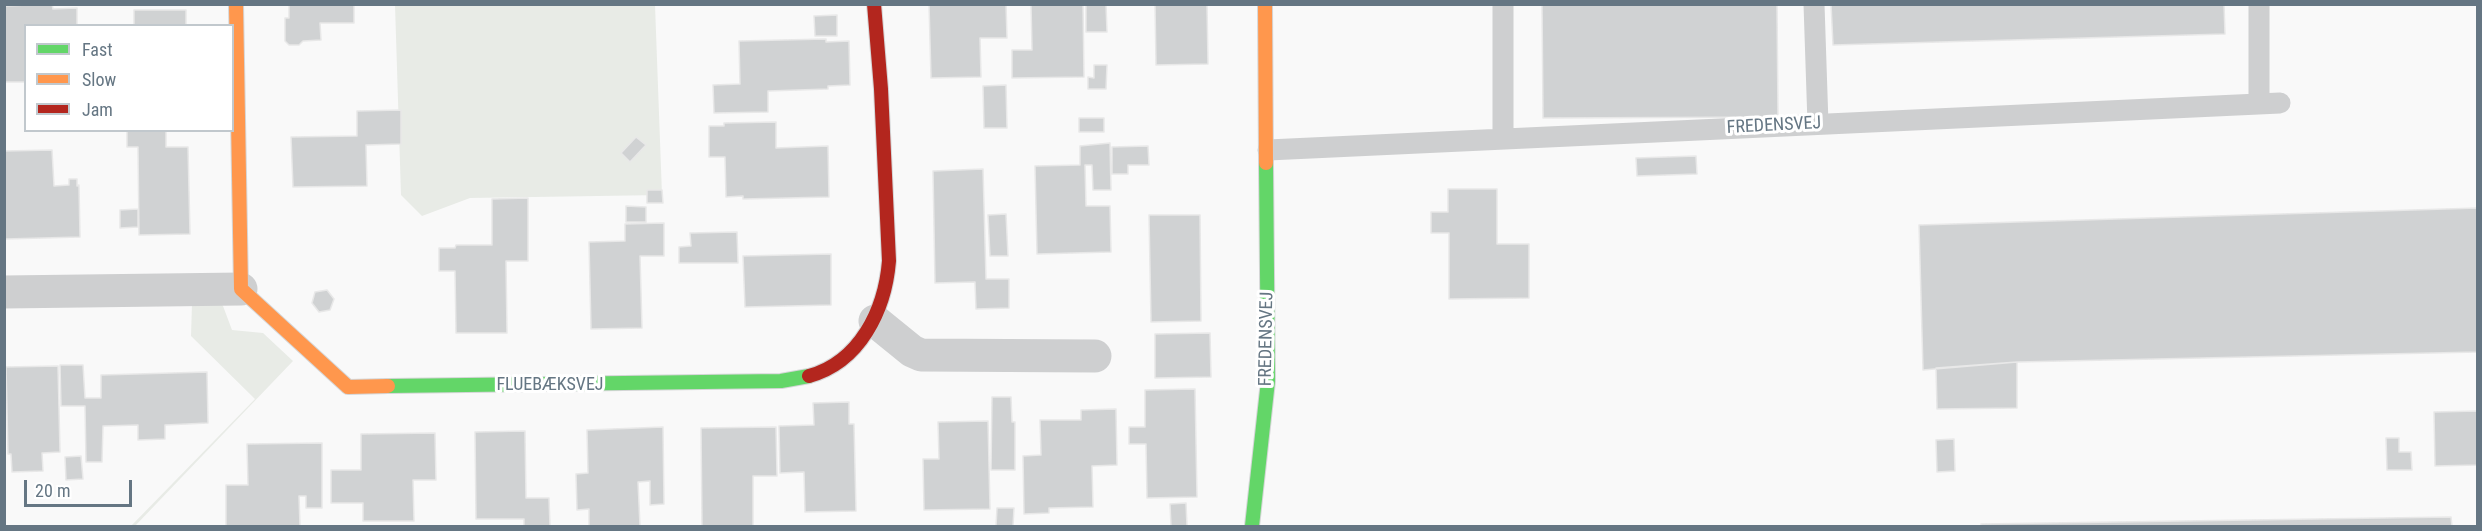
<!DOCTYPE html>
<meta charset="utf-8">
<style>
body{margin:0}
#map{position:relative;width:2482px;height:531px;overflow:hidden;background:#f9f9f9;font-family:"Roboto Condensed",sans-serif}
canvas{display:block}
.frame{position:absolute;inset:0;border:6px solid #657683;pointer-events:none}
.legend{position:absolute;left:24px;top:24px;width:210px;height:108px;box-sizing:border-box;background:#fff;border:2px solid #c1c8cd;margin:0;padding:8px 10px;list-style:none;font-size:18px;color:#657683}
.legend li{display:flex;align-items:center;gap:12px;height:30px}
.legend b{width:30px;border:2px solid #c1c8cd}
.scale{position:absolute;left:24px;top:480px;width:108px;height:27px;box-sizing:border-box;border:3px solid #657683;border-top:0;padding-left:8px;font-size:18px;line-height:21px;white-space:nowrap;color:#657683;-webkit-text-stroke:4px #fff;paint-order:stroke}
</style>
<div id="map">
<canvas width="2482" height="531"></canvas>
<div class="frame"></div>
<ul class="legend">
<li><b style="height:8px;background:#63d668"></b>Fast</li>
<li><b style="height:8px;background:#ff974d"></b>Slow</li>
<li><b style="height:8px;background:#b3261e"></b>Jam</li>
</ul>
<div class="scale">20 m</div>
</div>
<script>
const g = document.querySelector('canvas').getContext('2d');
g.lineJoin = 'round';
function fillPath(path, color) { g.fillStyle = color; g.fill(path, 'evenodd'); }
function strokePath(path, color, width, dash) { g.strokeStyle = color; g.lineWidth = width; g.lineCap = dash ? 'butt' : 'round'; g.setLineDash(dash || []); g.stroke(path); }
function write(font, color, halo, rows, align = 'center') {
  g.font = font + ' "Roboto Condensed",sans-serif'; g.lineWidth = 6; g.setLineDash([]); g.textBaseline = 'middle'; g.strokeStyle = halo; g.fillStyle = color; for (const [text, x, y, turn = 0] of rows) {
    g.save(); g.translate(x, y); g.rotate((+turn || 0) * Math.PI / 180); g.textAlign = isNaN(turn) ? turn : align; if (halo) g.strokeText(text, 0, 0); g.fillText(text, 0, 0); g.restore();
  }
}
fillPath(new Path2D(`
 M395 5H655L662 195 470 198 422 216 401 195Z
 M215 300 223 306 232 330 263 333 293 361 135 526H131L255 399 191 336 192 304Z`), '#e8ebe6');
const building = new Path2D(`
 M52 4 53 9 77 8V26H26V82H4V6Z
 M289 4H354V23H320L321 40 303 41 299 45H289L285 41V18H289Z
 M929 4H1006L1007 38H980L981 77 931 78Z
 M1031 4H1083L1084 77 1012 78V50H1032Z
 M1086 4H1106L1107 32H1086Z
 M1155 4H1207L1208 64 1156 65Z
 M1542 4H1777L1778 117 1543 118Z
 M1831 4H2224L2225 34 1833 45Z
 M134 10H186V26H134Z
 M837 15V36H815L814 16Z
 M826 39V42L849 41 850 85 828 86V89L768 91V112L714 113 713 85 740 84 739 41Z
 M1094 65H1107L1106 89H1088V77L1094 78Z
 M1006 85 1007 128H984L983 86Z
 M401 110V144L366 145 367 186 293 187 291 137 357 136V111Z
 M1079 118H1104V132H1079Z
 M776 122V148L828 146 829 197 743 199V196L726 197 725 157H709V126H724V123Z
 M127 130H166V147H188L190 234 139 235 138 147H127Z
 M636 137 646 145 630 162 621 153Z
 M1110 143 1111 190H1093L1092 165H1085L1086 206H1110L1111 252 1037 254 1035 166 1080 165V146Z
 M1148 146 1149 165H1128V174H1112V147Z
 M52 150 54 186 69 185V179H77V186L79 185 80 237 5 239 4 151Z
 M1696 156 1697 174 1637 176 1636 158Z
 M983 169 986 279H1009V308L976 309 975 282 935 283 933 171Z
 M1448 189H1497V244H1529V298L1449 299V233H1431V212H1448Z
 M647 190H662L663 203H647Z
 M528 198V261H506L507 333H456L455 271H439V248H455L456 245H492V199Z
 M626 206 646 207V222H626Z
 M2478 208V352L2017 362 1923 370 1919 225Z
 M138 209V227L120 228V210Z
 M1006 214 1008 256H990L988 215Z
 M1149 215H1200L1201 321 1151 322Z
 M664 223V256H640L642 328 591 329 589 242 625 241V224Z
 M737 232 738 263H679V247L691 246 690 233Z
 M831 254V305L745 307 743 256Z
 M327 290 334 299 330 310 319 312 312 303 315 292Z
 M1210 333 1211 377 1155 378V334Z
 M2017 362V408L1937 409 1936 368Z
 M60 365H83L85 398H101V375L207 372 208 423 165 425V439L138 440V425L103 426 102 462H86L85 406H61Z
 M58 366 60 452 42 453 43 471 12 472 11 454H8L6 367Z
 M1195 389 1197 497 1147 498 1146 444H1129V427H1145V390Z
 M992 397H1011L1012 422H1015V470H991Z
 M849 402V424H854L856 511 805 512 804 472 780 473 779 426 814 425 813 403Z
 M1116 409 1117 465 1092 466 1093 507 1049 508V513L1024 514 1023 456 1041 455 1040 420H1081V410Z
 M2478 411V465L2435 466 2434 412Z
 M988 421 990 509 924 510 923 459H939L938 422Z
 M663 427 664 504 650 505V481L638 482 640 526H589V509L577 510 576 474 588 473 587 430Z
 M776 427 777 476H753V526H702L701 428Z
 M525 431 526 498H549L550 526H524V519H476L475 432Z
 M435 433 436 480H413L414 521H363V503H331V470H361V434Z
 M2386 438H2399V452H2411L2412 470H2387Z
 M1954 439 1955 471 1937 472 1936 440Z
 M322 443V508H306V496H299L300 526H226V485H248L247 444Z
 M81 456 83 479 66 480 65 457Z
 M1186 503 1187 526H1171L1170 504Z
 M997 508H1014L1013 526H996Z
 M2451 517 2452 526H1981V524Z`);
fillPath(building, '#d0d2d3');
strokePath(building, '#e8e8e8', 1.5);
const fast = new Path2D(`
 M388 386 781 381 809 376
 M1252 526 1268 381 1266 163`);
const slow = new Path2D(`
 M236 4 241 289 348 387 388 386
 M1265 4 1266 163`);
const jam = new Path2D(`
 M809 376C860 362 885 310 889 261L881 89 874 4`);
strokePath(fast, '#d5d6d7', 16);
strokePath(slow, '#d5d6d7', 16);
strokePath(jam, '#d5d6d7', 16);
strokePath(new Path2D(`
 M1814 4 1818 124
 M2259 104V4
 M1503 139V4
 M1268 150 2280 103`), '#cecfd0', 21);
strokePath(new Path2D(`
 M4 292 241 289
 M875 321 912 351 921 355 1095 356`), '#cecfd0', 33);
strokePath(fast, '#63d668', 14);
strokePath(slow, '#ff974d', 14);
strokePath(jam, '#b3261e', 14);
write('18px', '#657683', '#fff', [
 ["FREDENSVEJ",1774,126,-3],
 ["FREDENSVEJ",1267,339,-89],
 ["FLUEBÆKSVEJ",550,385]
]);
</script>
